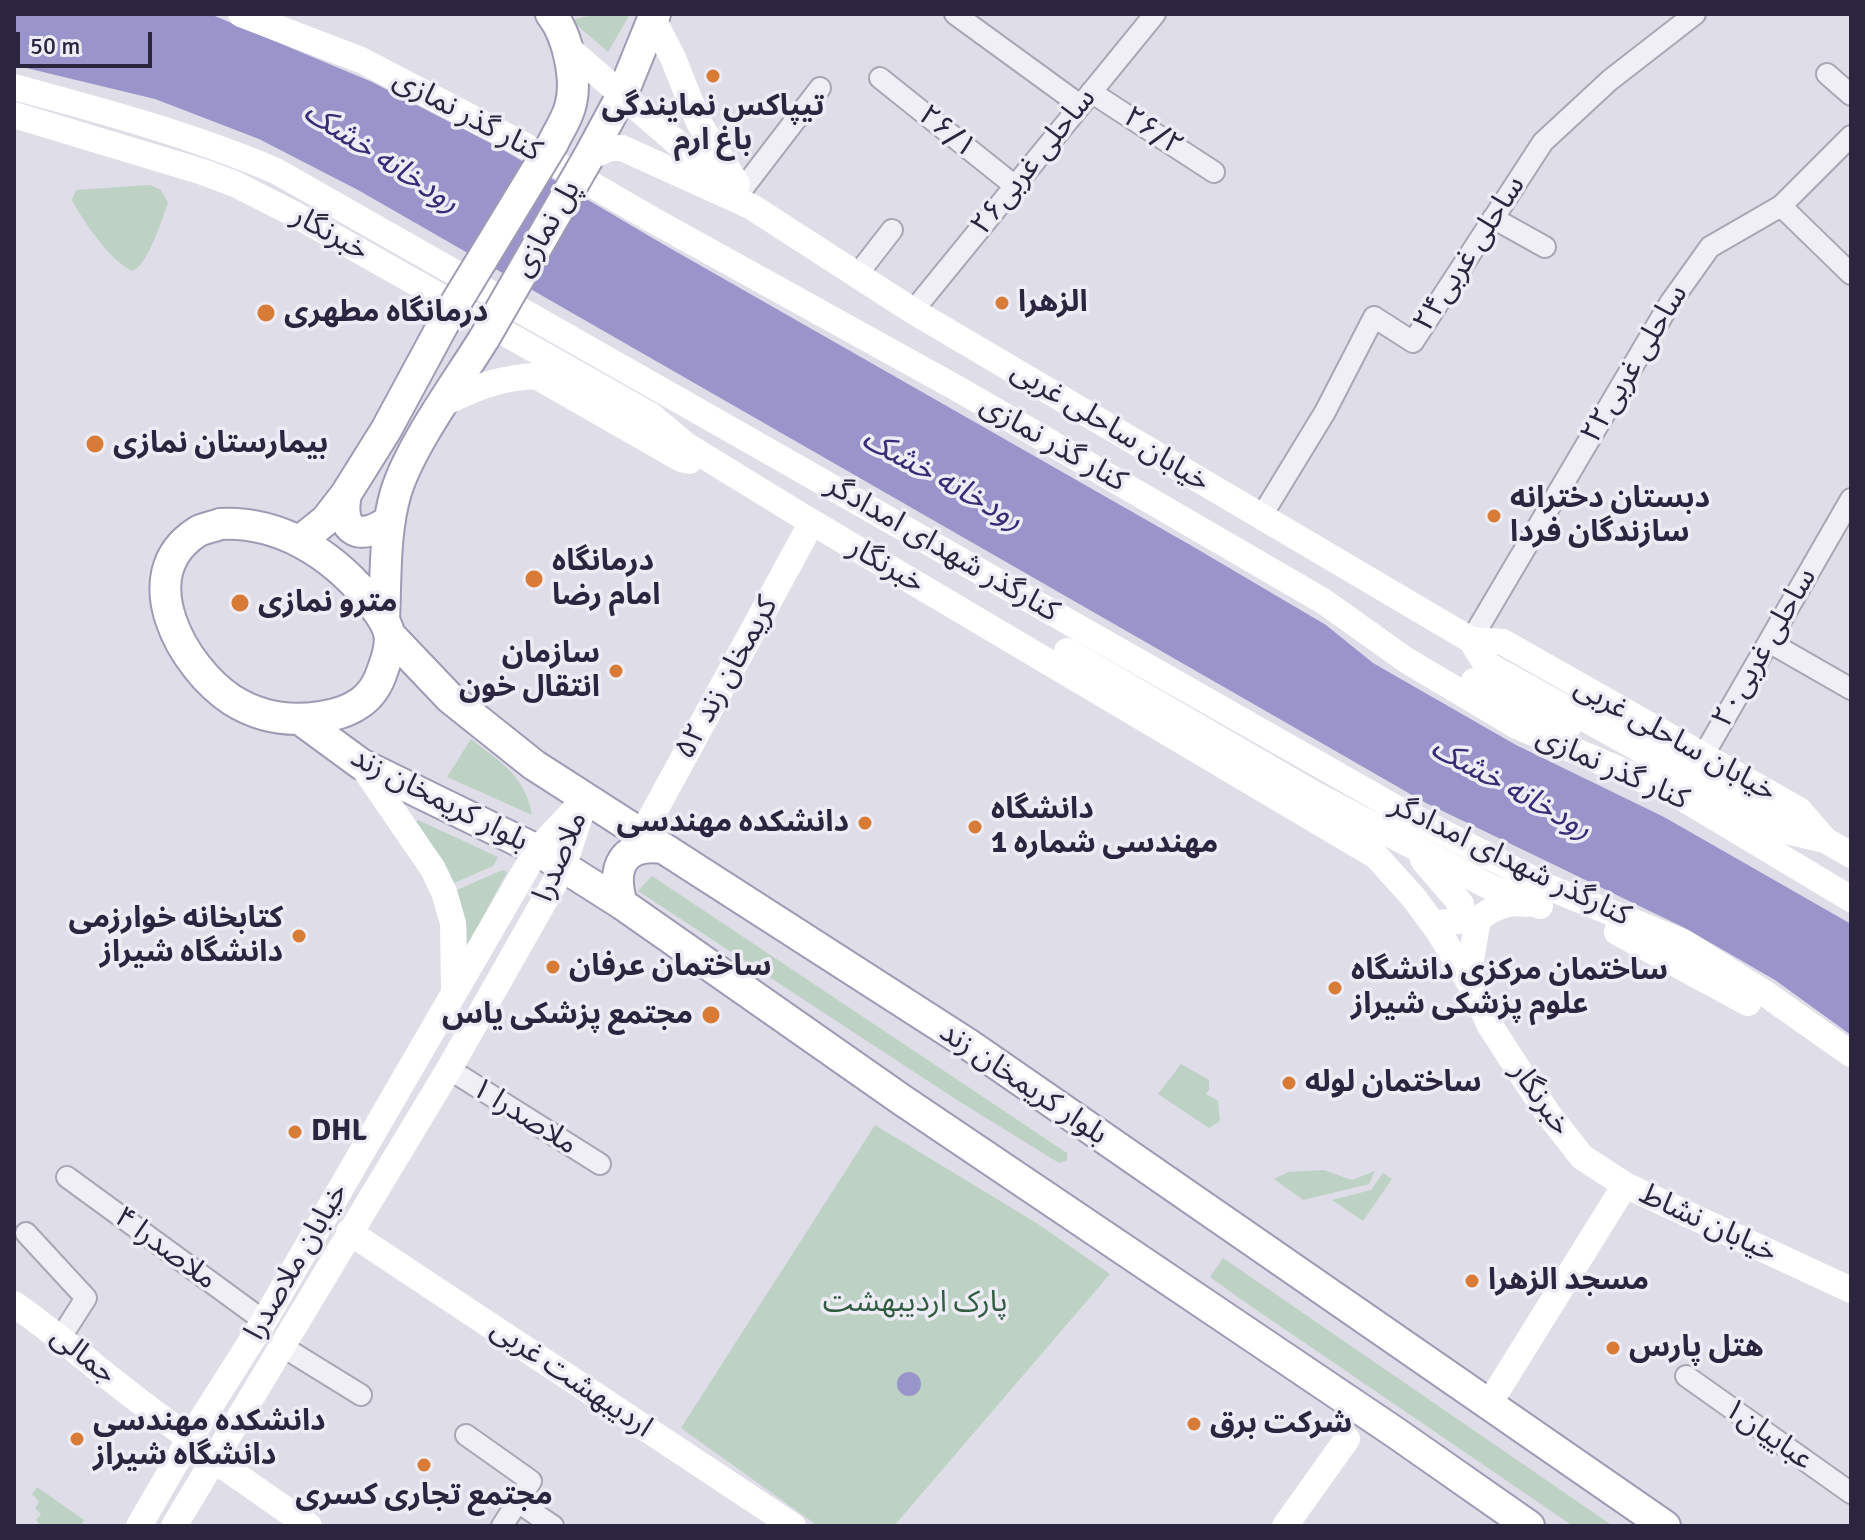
<!DOCTYPE html>
<meta charset="utf-8">
<style>
body{margin:0}
#map{position:relative;width:1865px;height:1540px;overflow:hidden;background:#dfdde8;font-family:Signika,sans-serif}
canvas{display:block}
.frame{position:absolute;inset:0;border:16px solid #2b253f;pointer-events:none}
.scale{position:absolute;left:16px;top:32px;width:136px;height:36px;box-sizing:border-box;border:4px solid #2b253f;border-top:0;padding-left:10px;font-size:24px;line-height:28px;white-space:nowrap;color:#2b253f;-webkit-text-stroke:6px #edecf5;paint-order:stroke}
</style>
<div id="map">
<canvas width="1865" height="1540"></canvas>
<div class="frame"></div>
<div class="scale">50 m</div>
</div>
<script>
const g = document.querySelector('canvas').getContext('2d');
g.lineJoin = 'round';
function fillPath(path, color) { g.fillStyle = color; g.fill(path, 'evenodd'); }
function strokePath(path, color, width, dash) { g.strokeStyle = color; g.lineWidth = width; g.lineCap = dash ? 'butt' : 'round'; g.setLineDash(dash || []); g.stroke(path); }
function write(font, color, halo, rows, align = 'center') {
  g.font = font + ' Signika,"Noto Sans Arabic",sans-serif'; g.lineWidth = 7; g.setLineDash([]); g.textBaseline = 'middle'; g.strokeStyle = halo; g.fillStyle = color; for (const [text, x, y, turn = 0] of rows) {
    g.save(); g.translate(x, y); g.rotate((+turn || 0) * Math.PI / 180); g.textAlign = isNaN(turn) ? turn : align; if (halo) g.strokeText(text, 0, 0); g.fillText(text, 0, 0); g.restore();
  }
}
fillPath(new Path2D(`
 M599 14H630L608 52 571 20Z
 M150 185 161 190 168 203C161 220 149 263 133 271 114 265 81 219 72 200L76 190Z
 M471 739C501 763 525 775 532 815L447 777Z
 M418 820 498 857 493 866 452 884 415 824Z
 M502 870 507 872 467 947V929L457 890Z
 M652 876 1067 1153V1160L1059 1163 957 1100 638 891Z
 M1181 1064 1209 1080V1090L1206 1094 1218 1101 1220 1121 1209 1128 1158 1094Z
 M875 1125 1038 1224 1110 1274 894 1526H818L681 1428Z
 M1324 1170 1352 1180 1375 1171 1369 1184 1303 1200 1274 1179 1288 1172Z
 M1383 1173 1392 1179 1363 1221 1332 1200 1371 1190Z
 M1223 1258 1613 1526H1573L1239 1298 1210 1277Z
 M37 1487 84 1520 81 1526H41L36 1520 41 1514 35 1508 39 1502 32 1494Z`), '#bdd2c4');
fillPath(new Path2D(`
 M14 14H210L372 82 500 148 661 243 1192 546 1326 625 1373 663 1516 745 1664 817 1851 924V1035L1775 980 1685 928 1426 803 358 190 259 139 155 99 14 65Z
 M897 1384a12 12 0 1 1 24 0a12 12 0 1 1-24 0Z`), '#9995cb');
const street = new Path2D(`
 M955 14 1080 105
 M1827 74 1851 95
 M880 78 1015 186
 M1091 92 1214 172
 M741 191 820 88
 M1781 206 1851 274
 M1493 218 1545 247
 M857 275 892 230
 M913 311 1155 14
 M1261 517 1325 412 1374 317 1413 342 1543 142 1610 80 1695 14
 M1471 640 1670 303 1710 247 1781 206 1851 136
 M1769 642 1851 689
 M1703 756 1851 499
 M449 1069 600 1164
 M67 1177 264 1321
 M26 1233 86 1298 61 1337
 M280 1345 361 1395
 M1686 1376 1851 1493
 M466 1435 531 1481 502 1526
 M518 1502 553 1526`);
const primary = new Path2D(`
 M551 14C568 35 578 81 570 107 567 119 558 132 553 143
 M588 158 622 95 655 14
 M346 494C338 533 361 542 390 520
 M220 524C279 521 330 553 367 597 375 607 386 620 389 633 392 645 387 658 383 669 379 682 372 695 360 703 347 712 335 715 320 717 289 722 259 717 232 700 183 668 130 575 197 532 203 528 213 527 220 524Z
 M300 541 326 520 346 494 386 430 446 319
 M384 620C386 578 384 532 396 492 411 444 458 381 485 337
 M390 635 450 698 534 765 968 1044 1665 1526
 M301 720 361 764 537 850 622 904 902 1100 1396 1433 1529 1526
 M622 904C611 868 622 843 663 848`);
strokePath(street, '#a9a6b5', 24);
strokePath(primary, '#9f9bb4', 34);
strokePath(street, '#f1eff6', 20);
strokePath(new Path2D(`
 M241 14 361 60 522 144 651 219 960 390 1323 601 1406 660 1517 726 1676 794 1851 899
 M653 19 673 58 699 123 737 184
 M569 49 728 187
 M14 87C103 111 192 135 276 171L1394 807 1548 887 1683 942 1763 992 1851 1054
 M14 115 203 172 235 184 294 214 650 415 686 445 800 515 1376 856 1414 898 1439 932 1475 992 1489 1024 1518 1069 1549 1115 1582 1157 1625 1185 1851 1290
 M588 158 610 148H622L752 207 913 311 1471 640 1503 642 1799 810 1825 840
 M444 403C477 387 499 378 536 376L681 459 689 461
 M1471 640 1486 664 1787 831 1825 840 1851 855
 M1067 651 1314 794 1494 889 1540 906
 M1474 681 1553 723 1568 727
 M361 764 433 869 444 892 453 923 454 989
 M642 834 812 522
 M1423 860 1461 904 1458 921 1433 924
 M1617 932 1748 1003
 M1474 987 1470 966 1478 919C1493 908 1507 901 1526 904
 M349 1232 793 1526
 M14 1304C74 1346 128 1397 190 1438
 M1489 1404 1625 1185
 M213 1459 309 1526
 M139 1526 190 1438 264 1321 537 850 586 798
 M174 1526 449 1069 563 868 583 807
 M1285 1526 1347 1439`), '#fff', 26);
strokePath(primary, '#fff', 30);
const primaryBridge = new Path2D(`
 M446 319 553 143
 M485 337 588 158`);
strokePath(primaryBridge, '#9f9bb4', 34, []);
strokePath(primaryBridge, '#fff', 30);
for (const [x, y, r, color] of [
 [713,76,8,"#d77b37"],
 [1002,303,8,"#d77b37"],
 [266,313,10,"#d77b37"],
 [95,444,10,"#d77b37"],
 [1494,516,8,"#d77b37"],
 [534,579,10,"#d77b37"],
 [240,603,10,"#d77b37"],
 [616,671,8,"#d77b37"],
 [865,823,8,"#d77b37"],
 [975,827,8,"#d77b37"],
 [299,936,8,"#d77b37"],
 [553,967,8,"#d77b37"],
 [1335,988,8,"#d77b37"],
 [711,1015,10,"#d77b37"],
 [1289,1083,8,"#d77b37"],
 [295,1132,8,"#d77b37"],
 [1472,1281,8,"#d77b37"],
 [1613,1348,8,"#d77b37"],
 [1194,1424,8,"#d77b37"],
 [77,1439,8,"#d77b37"],
 [424,1465,8,"#d77b37"]
]) { const dot = new Path2D(); dot.arc(x, y, r, 0, 2 * Math.PI); g.fillStyle = color; g.fill(dot); strokePath(dot, '#edecf5', 3); }
write('bold 30px', '#2b253f', '#edecf5', [
 ["تیپاکس نمایندگی",713,107,"center"],
 ["باغ ارم",713,141,"center"],
 ["الزهرا",1018,303],
 ["درمانگاه مطهری",284,313],
 ["بیمارستان نمازی",113,444],
 ["دبستان دخترانه",1510,499],
 ["سازندگان فردا",1510,533],
 ["درمانگاه",552,562],
 ["امام رضا",552,596],
 ["مترو نمازی",258,603],
 ["سازمان",600,654,"right"],
 ["انتقال خون",600,688,"right"],
 ["دانشگاه",991,810],
 ["مهندسی شماره 1",991,844],
 ["دانشکده مهندسی",849,823,"right"],
 ["کتابخانه خوارزمی",283,919,"right"],
 ["دانشگاه شیراز",283,953,"right"],
 ["ساختمان عرفان",569,967],
 ["ساختمان مرکزی دانشگاه",1351,971],
 ["علوم پزشکی شیراز",1351,1005],
 ["مجتمع پزشکی یاس",693,1015,"right"],
 ["ساختمان لوله",1305,1083],
 ["DHL",311,1132],
 ["مسجد الزهرا",1488,1281],
 ["هتل پارس",1629,1348],
 ["دانشکده مهندسی",93,1422],
 ["دانشگاه شیراز",93,1456],
 ["شرکت برق",1210,1424],
 ["مجتمع تجاری کسری",424,1496,"center"]
], 'left');
write('30px', '#2b253f', '#edecf5', [
 ["کنار گذر نمازی",467,116,28],
 ["۲۶/۱",947,132,39],
 ["۲۶/۲",1153,132,33],
 ["ساحلی غربی۲۶",1034,162,-51],
 ["پل نمازی",547,229,-60],
 ["خبرنگار",330,234,29],
 ["ساحلی غربی۲۴",1470,254,-57],
 ["ساحلی غربی۲۲",1635,364,-59],
 ["خیابان ساحلی غربی",1110,427,31],
 ["کنار گذر نمازی",1053,444,30],
 ["کنارگذر شهدای امدادگر",942,549,30],
 ["خبرنگار",886,566,30],
 ["ساحلی غربی۲۰",1765,648,-60],
 ["کریمخان زند ۵۲",727,678,-61],
 ["خیابان ساحلی غربی",1675,740,29],
 ["کنار گذر نمازی",1612,769,24],
 ["بلوار کریمخان زند",439,800,27],
 ["ملاصدرا",561,857,-67],
 ["کنارگذر شهدای امدادگر",1510,861,26],
 ["بلوار کریمخان زند",1023,1084,34],
 ["خبرنگار",1540,1099,55],
 ["۱ ملاصدرا",524,1117,32],
 ["خیابان نشاط",1708,1224,25],
 ["۴ ملاصدرا",165,1249,36],
 ["خیابان ملاصدرا",297,1262,-60],
 ["جمالی",83,1356,38],
 ["اردیبهشت غربی",571,1379,34],
 ["عباییان۱",1768,1435,35]
]);
write('30px', '#325c42', '#edecf5', [
 ["پارک اردیبهشت",915,1303]
]);
write('italic 32px', '#362d76', '#edecf5', [
 ["رودخانه خشک",381,158,33],
 ["رودخانه خشک",942,480,29],
 ["رودخانه خشک",1511,789,29]
]);
</script>
